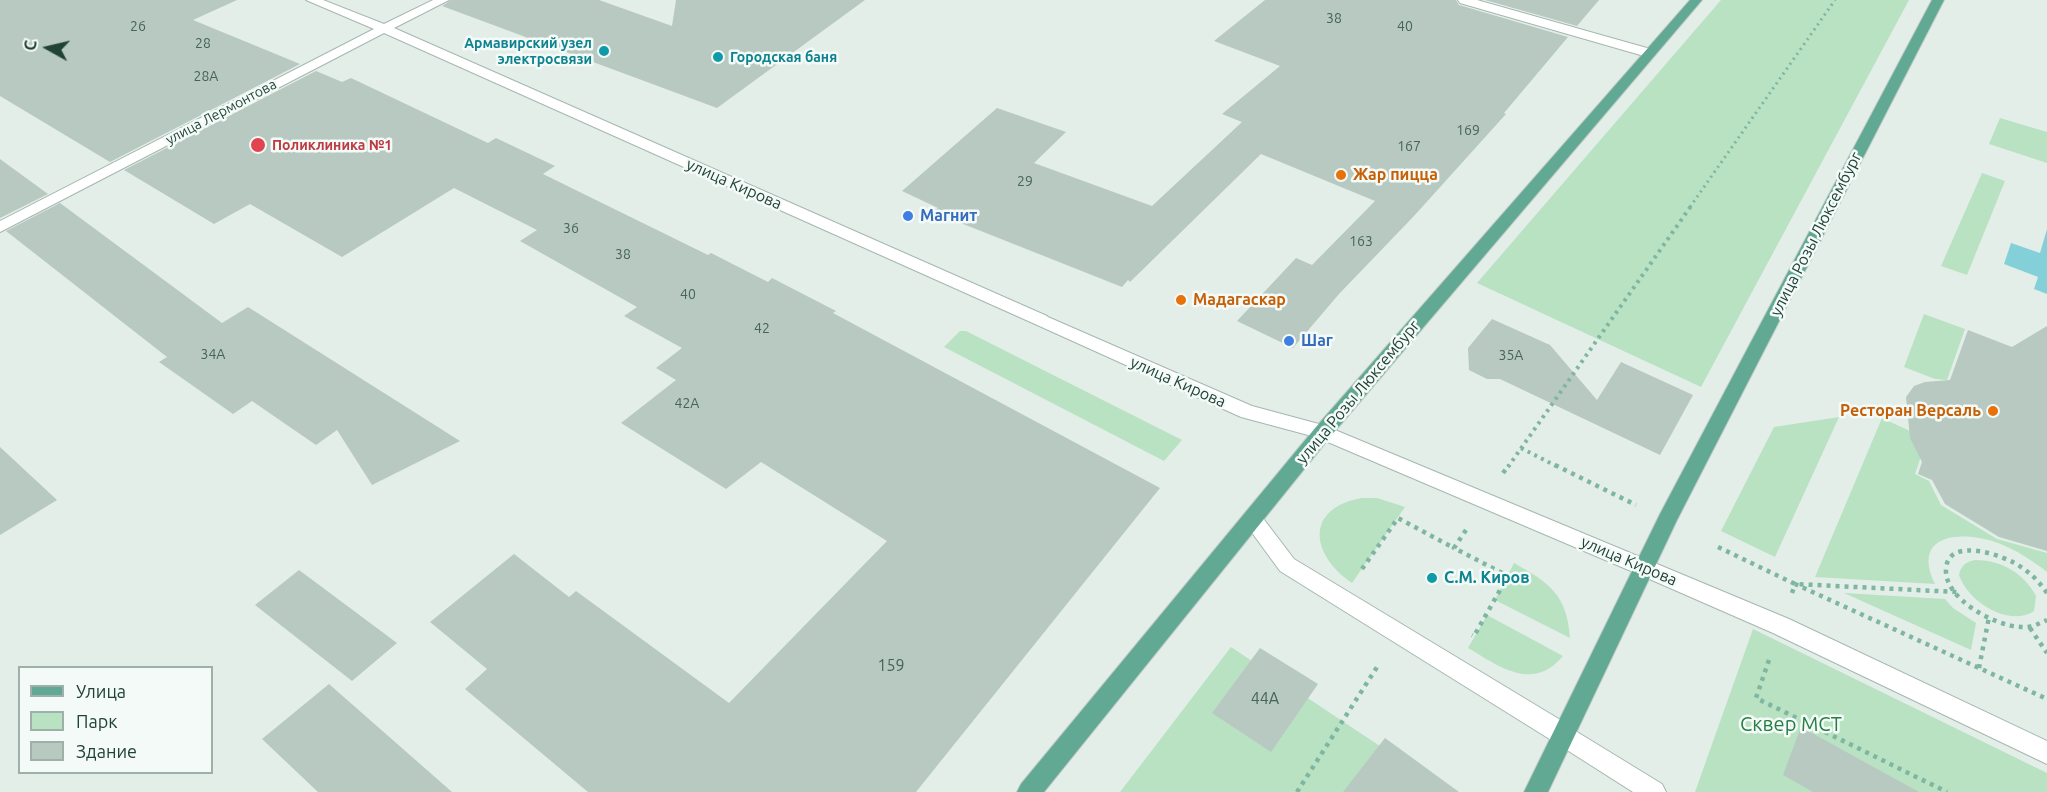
<!DOCTYPE html>
<meta charset="utf-8">
<style>
body{margin:0}
#map{position:relative;width:2047px;height:792px;overflow:hidden;background:#e3eee9;font-family:Ubuntu,sans-serif}
canvas{display:block}
.legend{position:absolute;left:18px;top:666px;width:195px;height:108px;box-sizing:border-box;background:#f4faf7;border:2px solid #9fb0aa;margin:0;padding:8px 10px;list-style:none;font-size:18px;color:#204237}
.legend li{display:flex;align-items:center;gap:12px;height:30px}
.legend b{width:30px;border:2px solid #9fb0aa}
.north{position:absolute;left:18px;top:18px;width:60px;height:60px;-webkit-text-stroke:4px #f4faf7;paint-order:stroke;rotate:278deg;font-size:16px;font-weight:700;line-height:24px;text-align:center;color:#204237}
.north::after{content:'';display:block;margin:auto;width:21px;height:27px;background:#204237;clip-path:polygon(50% 0,100% 100%,50% 72%,0 100%)}
</style>
<div id="map">
<canvas width="2047" height="792"></canvas>
<ul class="legend">
<li><b style="height:8px;background:#62a994"></b>Улица</li>
<li><b style="height:16px;background:#b9e2c2"></b>Парк</li>
<li><b style="height:16px;background:#b7c9c1"></b>Здание</li>
</ul>
<div class="north">С</div>
</div>
<script>
const g = document.querySelector('canvas').getContext('2d');
g.lineJoin = 'round';
function fillPath(path, color) { g.fillStyle = color; g.fill(path, 'evenodd'); }
function strokePath(path, color, width, dash) { g.strokeStyle = color; g.lineWidth = width; g.lineCap = dash ? 'butt' : 'round'; g.setLineDash(dash || []); g.stroke(path); }
function write(font, color, halo, rows, align = 'center') {
  g.font = font + ' Ubuntu,sans-serif'; g.lineWidth = 5; g.setLineDash([]); g.textBaseline = 'middle'; g.strokeStyle = halo; g.fillStyle = color; for (const [text, x, y, turn = 0] of rows) {
    g.save(); g.translate(x, y); g.rotate((+turn || 0) * Math.PI / 180); g.textAlign = isNaN(turn) ? turn : align; if (halo) g.strokeText(text, 0, 0); g.fillText(text, 0, 0); g.restore();
  }
}
fillPath(new Path2D(`
 M1721 0H1909L1701 387 1477 283Z
 M2000 118 2047 132V163L1989 144Z
 M1982 173 2005 181 1967 275 1941 266Z
 M1924 314 1965 329 1947 380 1935 379 1904 367Z
 M960 331H966L1182 440 1164 461 944 347Z
 M1839 417 1775 557 1721 531 1774 427Z
 M1882 418 1927 439 1915 474 1929 481 1941 505 1997 539 2047 553V572C2032 560 2016 550 1998 543 1963 530 1910 533 1935 584L1815 577Z
 M1361 498H1377L1405 507 1352 583C1311 555 1304 509 1361 498Z
 M1975 560C2001 560 2024 573 2036 596L2034 611C2009 628 1967 601 1959 575 1961 565 1966 562 1975 560Z
 M1514 563C1550 583 1567 595 1570 638L1495 600Z
 M1844 593 1945 599 1953 608 1976 623 1971 650Z
 M1487 615 1563 656C1533 692 1500 667 1468 648Z
 M1753 629 2047 773V792H1695Z
 M1231 647 1449 792H1120Z`), '#b9e2c2');
fillPath(new Path2D(`
 M2047 229V294L2034 289 2038 277 2004 264 2011 243 2040 253Z`), '#84d0d9');
fillPath(new Path2D(`
 M0 0H237L193 20 300 64 110 162 0 96Z
 M451 0H599L672 26 676 0H865L717 108 442 6Z
 M1265 0H1456L1459 5 1568 37 1504 113 1506 114 1414 216 1339 294 1293 348 1237 321 1296 258 1312 265 1375 201 1261 154 1130 282 1128 280 1122 287 933 212 938 208 902 191 997 108 1066 132 1034 163 1152 206 1242 122 1222 114 1280 66 1214 41Z
 M1485 0H1599L1577 26Z
 M316 71 342 82 351 78 488 143 496 138 555 166 543 174 708 255 711 253 768 282 772 278 836 311 833 313 1160 488 916 792H588L465 689 487 669 430 622 514 554 569 597 576 591 729 703 887 541 761 462 726 489 621 423 676 380 656 368 682 348 624 316 637 307 520 241 537 230 454 188 342 257 250 204 214 224 124 170Z
 M0 159 48 194 0 218Z
 M60 203 222 323 248 307 460 441 372 485 337 430 316 445 252 401 233 414 159 362 167 357 6 231Z
 M1492 319 1550 345 1597 400 1621 362 1693 395 1660 455 1500 379H1487L1469 370 1468 348Z
 M2047 326V551L1999 537 1945 504 1932 480 1918 474 1922 462 1910 438 1906 397 1914 386 1925 382 1950 380 1968 330 2012 347Z
 M0 447 57 500 0 535Z
 M299 570 397 643 352 681 255 605Z
 M1260 648 1318 684 1271 752 1212 713Z
 M329 684 452 792H318L262 739Z
 M1801 727 1919 792H1813L1783 775Z
 M1385 738 1459 792H1343Z`), '#b7c9c1');
const minor = new Path2D(`
 M306 0H323L384 24 433 0H449L394 28 1047 316 1049 320 1047 324H1035L384 33 0 232V221L374 29Z
 M1458 0H1477L1654 50 1655 53 1649 57 1644 56 1460 3Z
 M1323 425 1652 562 1655 568 1652 574 1645 577 1638 574 1316 437 1314 432 1316 427Z
 M1252 511 1259 513 1294 559 1572 727 1576 735 1572 743 1564 746 1556 743 1280 571 1242 519 1245 513Z`);
const tertiary = new Path2D(`
 M1041 314 1252 406 1330 427 1332 432 1330 437 1323 439 1241 417 1035 324 1033 320 1035 316Z
 M1645 559 1789 619 2047 741V764L1773 633 1638 574 1635 568 1638 562Z
 M1564 724 1662 784 1666 792H1633L1556 743 1552 735 1556 727Z`);
const primary = new Path2D(`
 M1690 0H1702L1330 437 1044 792H1017L1021 784 1316 427Z
 M1932 0H1944L1677 520 1548 792H1524L1660 514Z`);
strokePath(minor, '#a5b7b0', 2);
strokePath(tertiary, '#a5b7b0', 2);
strokePath(primary, '#c1cac7', 2);
strokePath(new Path2D(`
 M1690 207 1835 0`), '#7fb6a2', 3, [2, 4]);
strokePath(new Path2D(`
 M1521 448 1558 467
 M1508 467 1691 206`), '#7fb6a2', 4, [3, 4.5]);
strokePath(new Path2D(`
 M1555 465 1636 505
 M1503 473 1509 465
 M1466 530 1454 548 1508 576 1474 636 1472 635
 M1718 547 1795 584 1957 592
 M1362 569 1398 518 1454 548
 M1792 593 1795 584 2047 699
 M2047 593C2040 583 2032 574 2021 567 2006 556 1948 535 1946 569 1944 599 1995 626 2021 627 2031 628 2038 624 2047 620
 M2030 628 2047 653
 M1769 660 1756 698 1947 792
 M1979 668 1989 617
 M1297 792 1379 664`), '#7fb6a2', 4.5, [4, 5]);
fillPath(minor, '#fff');
fillPath(tertiary, '#fff');
fillPath(primary, '#62a994');
for (const [x, y, r, color] of [
 [604,51,6,"#0f9aa8"],
 [718,57,6,"#0f9aa8"],
 [258,145,8,"#e0444e"],
 [1341,175,6,"#e8710a"],
 [908,216,6,"#3f7fe0"],
 [1181,300,6,"#e8710a"],
 [1289,341,6,"#3f7fe0"],
 [1993,411,6,"#e8710a"],
 [1432,578,6,"#0f9aa8"]
]) { const dot = new Path2D(); dot.arc(x, y, r, 0, 2 * Math.PI); g.fillStyle = color; g.fill(dot); strokePath(dot, '#f4faf7', 2); }
write('14px', '#46645a', null, [
 ["38",1334,18],
 ["26",138,26],
 ["40",1405,26],
 ["28",203,43],
 ["28А",206,76],
 ["169",1468,130],
 ["167",1409,146],
 ["29",1025,181],
 ["36",571,228],
 ["163",1361,241],
 ["38",623,254],
 ["40",688,294],
 ["42",762,328],
 ["34А",213,354],
 ["35А",1511,355],
 ["42А",687,403]
]);
write('bold 14px', '#0d838f', '#f4faf7', [
 ["Армавирский узел",592,43],
 ["электросвязи",592,59],
 ["Городская баня",730,57,"left"]
], 'right');
write('14px', '#204237', '#f4faf7', [
 ["улица Лермонтова",221,112,-28]
]);
write('bold 14px', '#be3a42', '#f4faf7', [
 ["Поликлиника №1",272,145]
], 'left');
write('bold 16px', '#c56008', '#f4faf7', [
 ["Жар пицца",1353,175],
 ["Мадагаскар",1193,300],
 ["Ресторан Версаль",1981,411,"right"]
], 'left');
write('16px', '#204237', '#f4faf7', [
 ["улица Кирова",734,184,24],
 ["улица Розы Люксембург",1816,234,-63],
 ["улица Кирова",1178,382,24],
 ["улица Розы Люксембург",1358,392,-50],
 ["улица Кирова",1629,561,23]
]);
write('bold 16px', '#366cbe', '#f4faf7', [
 ["Магнит",920,216],
 ["Шаг",1301,341]
], 'left');
write('bold 16px', '#0d838f', '#f4faf7', [
 ["С.М. Киров",1444,578]
], 'left');
write('16px', '#46645a', null, [
 ["159",891,666],
 ["44А",1265,699]
]);
write('20px', '#257e44', '#f4faf7', [
 ["Сквер МСТ",1791,724]
]);
</script>
